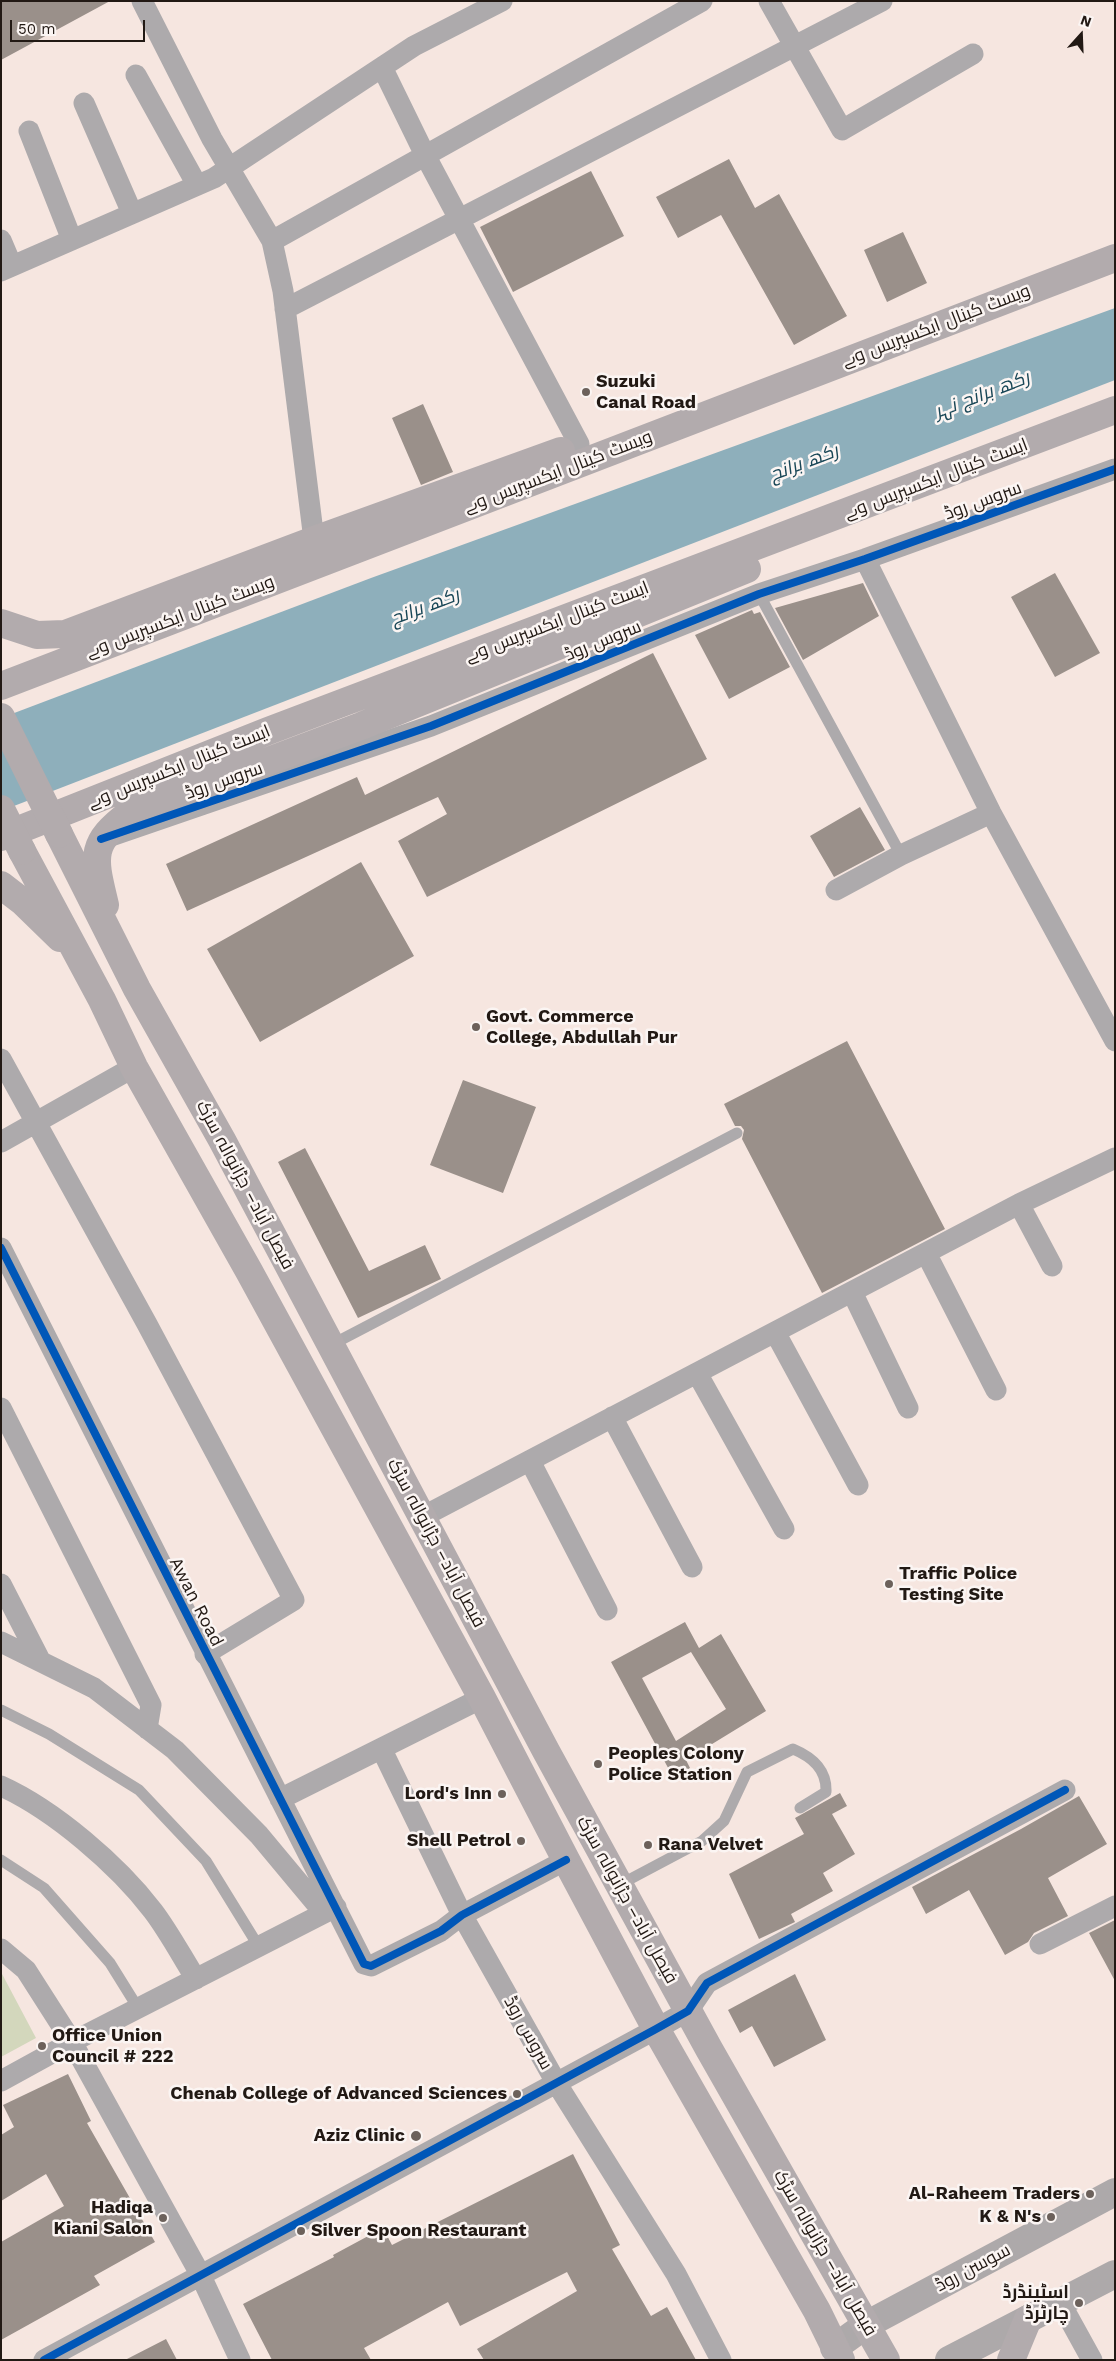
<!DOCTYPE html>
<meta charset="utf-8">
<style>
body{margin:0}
#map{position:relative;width:1116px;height:2361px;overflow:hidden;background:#f6e6e0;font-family:"Work Sans",sans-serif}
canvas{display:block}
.frame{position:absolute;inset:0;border:2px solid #221914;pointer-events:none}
.north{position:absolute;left:1056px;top:10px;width:50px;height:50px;-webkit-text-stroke:4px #fbf5f3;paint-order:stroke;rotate:20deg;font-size:14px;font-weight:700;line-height:20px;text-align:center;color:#221914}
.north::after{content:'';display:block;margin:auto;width:18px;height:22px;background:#221914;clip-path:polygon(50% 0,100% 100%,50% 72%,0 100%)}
.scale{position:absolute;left:10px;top:20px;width:135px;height:22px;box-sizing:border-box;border:2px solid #221914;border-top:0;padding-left:6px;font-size:15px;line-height:18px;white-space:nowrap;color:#221914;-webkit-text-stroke:4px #fbf5f3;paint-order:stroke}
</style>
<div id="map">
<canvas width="1116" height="2361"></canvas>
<div class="frame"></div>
<div class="north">N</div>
<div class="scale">50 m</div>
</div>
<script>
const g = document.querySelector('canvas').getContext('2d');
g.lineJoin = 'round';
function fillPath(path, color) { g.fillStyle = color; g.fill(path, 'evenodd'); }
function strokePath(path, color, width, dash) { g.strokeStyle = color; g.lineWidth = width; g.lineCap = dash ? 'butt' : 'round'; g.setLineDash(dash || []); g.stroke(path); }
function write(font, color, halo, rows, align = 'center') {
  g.font = font + ' "Work Sans",Cairo,sans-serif'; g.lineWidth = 5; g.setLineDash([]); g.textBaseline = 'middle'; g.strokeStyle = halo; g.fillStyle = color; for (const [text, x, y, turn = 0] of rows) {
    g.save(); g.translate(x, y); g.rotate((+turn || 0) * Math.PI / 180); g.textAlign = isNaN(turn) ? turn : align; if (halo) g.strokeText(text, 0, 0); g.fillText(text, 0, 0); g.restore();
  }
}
fillPath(new Path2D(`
 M1 1972 36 2038 1 2057Z`), '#d3d7bc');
fillPath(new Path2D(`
 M1115 308V380L1 811V718L371 578Z`), '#8eafbb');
fillPath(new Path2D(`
 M1 1H110L1 60Z
 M729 159 755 208 779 194 847 316 794 345 721 215 678 238 656 197Z
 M591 171 624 236 513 292 480 227Z
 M903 232 927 283 887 302 864 250Z
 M423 404 453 472 421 485 392 418Z
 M1055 573 1100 653 1055 677 1011 597Z
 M863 583 879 616 803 660 775 608Z
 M752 610 754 614 760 612 790 667 729 699 695 635Z
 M653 653 707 759 427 897 398 841 447 814 438 797 187 911 166 864 357 777 365 795Z
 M860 807 885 850 834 877 810 836Z
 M361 862 414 956 260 1042 207 949Z
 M847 1041 945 1229 822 1293 742 1139 744 1130 741 1126H735L724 1104Z
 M463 1080 536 1107 503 1193 430 1165Z
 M305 1148 369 1271 425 1245 441 1279 358 1318 278 1162Z
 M685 1622 699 1648 721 1634 766 1711 686 1760 690 1768 673 1777 611 1662ZM691 1652 726 1709 676 1741 642 1678Z
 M840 1793 847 1806 832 1814 855 1854 823 1873 833 1891 791 1914 795 1922 759 1939 729 1874 804 1834 795 1818Z
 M1079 1796 1107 1844 1048 1878 1068 1916 1034 1933 1028 1942 1005 1955 969 1890 926 1914 912 1887 1021 1829Z
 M1115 1920V1981L1089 1933Z
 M795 1974 826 2040 774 2067 752 2026 740 2033 728 2010Z
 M68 2074 91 2121 87 2123 155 2242 94 2276 100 2285 1 2340V2242L64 2206 46 2174 1 2201V2135L14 2127 3 2105Z
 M573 2154 620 2245 612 2249 651 2316 667 2307 696 2360H484L477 2349 577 2291 567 2272 460 2326 448 2302 364 2348 371 2360H272L243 2304 334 2257 333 2255 383 2228 392 2245Z
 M166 2339 177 2360H125Z`), '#9a908a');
strokePath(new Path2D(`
 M759 594 901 855
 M331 1345 737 1133
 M1 1710 49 1734 139 1790 206 1861 259 1947
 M1 1860 44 1888 110 1963 138 2008
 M619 1885 702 1841 724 1821 747 1772 793 1749C812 1757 827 1769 826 1792L800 1808`), '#adaaac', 11);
strokePath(new Path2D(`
 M142 1 212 139 272 241 702 1
 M769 1 842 130 973 54
 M382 67 425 155 579 444
 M136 75 197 185
 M84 103 132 213
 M29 131 72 240
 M1 240 12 266
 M272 241 283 291 314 540
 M1 271 214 178 414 46 502 1
 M285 309 882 1
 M865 559 991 813 1115 1041
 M108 837 431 726 759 594 865 559 1115 469
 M836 890 901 855 991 813
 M1 1059 147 1324 294 1600 205 1654
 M1 1142 134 1067
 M1019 1204 1052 1266
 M1 1248 364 1964 371 1966 441 1931 462 1915 566 1860
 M926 1253 996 1390
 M852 1292 908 1408
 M775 1332 858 1485
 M697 1373 784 1529
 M1 1408 151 1705 147 1729
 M612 1417 692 1567
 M530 1461 607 1610
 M422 1517 1019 1204 1115 1158
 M1 1584 40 1660
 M1 1642 94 1688 175 1750 259 1835 324 1913
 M382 1750 462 1915 557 2084 676 2274 721 2360
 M1 1786C54 1810 118 1865 153 1911 169 1932 182 1957 196 1979
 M280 1799 482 1698
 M1040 1944 1115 1906
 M1 1949 26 1970 72 2042 200 2274 240 2360
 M1 2081 72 2042 336 1907
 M1060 2302 1092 2360
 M44 2360 656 2029 688 2011 707 1983 1065 1790`), '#adaaac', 21);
strokePath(new Path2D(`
 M834 2348 866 2325 1115 2192
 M949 2360 1115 2274`), '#ada9aa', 28);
strokePath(new Path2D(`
 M1 623 37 635 65 634 314 540 561 451
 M1 686 1115 258
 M59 834 137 989 222 1140 546 1751 709 2049 886 2360
 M1 837 268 731 1115 410
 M22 851 102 1000 134 1067 249 1271 482 1698 566 1860 656 2029 817 2311 841 2360
 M1 885 23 902 60 938
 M105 905C94 858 88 844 130 813L361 726 747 569
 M1011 2360 1028 2319`), '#b2abad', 28);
strokePath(new Path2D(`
 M1 717 59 834
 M1 809 22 851`), '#b2abad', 28);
strokePath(new Path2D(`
 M101 839 431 726 759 594 865 559 1115 469
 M1 1248 364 1964 371 1966 441 1931 462 1915 566 1860
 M44 2360 656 2029 688 2011 707 1983 1065 1790`), '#0057b8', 8);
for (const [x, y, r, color] of [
 [586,392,5,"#6c615b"],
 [476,1027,5,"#6c615b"],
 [889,1584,5,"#6c615b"],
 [598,1764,5,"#6c615b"],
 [502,1794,5,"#6c615b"],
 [521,1841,5,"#6c615b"],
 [648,1845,5,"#6c615b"],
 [42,2046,5,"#6c615b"],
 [517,2094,5,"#6c615b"],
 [416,2136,6,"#6c615b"],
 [1090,2194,5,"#6c615b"],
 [1051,2217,5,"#6c615b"],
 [163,2218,5,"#6c615b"],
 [301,2231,5,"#6c615b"],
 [1079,2303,5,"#6c615b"]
]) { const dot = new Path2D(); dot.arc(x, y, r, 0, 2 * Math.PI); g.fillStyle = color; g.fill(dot); strokePath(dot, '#fbf5f3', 2); }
write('18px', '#221914', '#fbf5f3', [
 ["ویسٹ کینال ایکسپریس وے",936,326,-21],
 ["ویسٹ کینال ایکسپریس وے",558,472,-21],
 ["ایسٹ کینال ایکسپریس وے",936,479,-21],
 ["سروس روڈ",983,501,-20],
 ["ویسٹ کینال ایکسپریس وے",180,617,-21],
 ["ایسٹ کینال ایکسپریس وے",557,622,-21],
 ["سروس روڈ",603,641,-22],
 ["ایسٹ کینال ایکسپریس وے",179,767,-22],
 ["سروس روڈ",224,781,-19],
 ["فیصل آباد– جڑانوالہ سڑک",245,1185,62],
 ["فیصل آباد– جڑانوالہ سڑک",436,1543,62],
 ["Awan Road",196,1602,63],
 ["فیصل آباد– جڑانوالہ سڑک",627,1900,61],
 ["سروس روڈ",528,2033,61],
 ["فیصل آباد– جڑانوالہ سڑک",825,2253,60],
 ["سوسن روڈ",973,2268,-28]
]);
write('bold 18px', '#221914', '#fbf5f3', [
 ["Suzuki",596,382,"left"],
 ["Canal Road",596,403,"left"],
 ["Govt. Commerce",486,1017,"left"],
 ["College, Abdullah Pur",486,1038,"left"],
 ["Traffic Police",899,1574,"left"],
 ["Testing Site",899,1595,"left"],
 ["Peoples Colony",608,1754,"left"],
 ["Police Station",608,1775,"left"],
 ["Lord's Inn",492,1794],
 ["Shell Petrol",511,1841],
 ["Rana Velvet",658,1845,"left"],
 ["Office Union",52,2036,"left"],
 ["Council # 222",52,2057,"left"],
 ["Chenab College of Advanced Sciences",507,2094],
 ["Aziz Clinic",405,2136],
 ["Al-Raheem Traders",1080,2194],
 ["Hadiqa",153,2208],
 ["Kiani Salon",153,2229],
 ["K & N's",1041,2217],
 ["Silver Spoon Restaurant",311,2231,"left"],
 ["اسٹینڈرڈ",1069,2293],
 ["چارٹرڈ",1069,2314]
], 'right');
write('italic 19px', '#184656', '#fbf5f3', [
 ["رکھ برانچ نہر",982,395,-21],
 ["رکھ برانچ",804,463,-21],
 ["رکھ برانچ",425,607,-21]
]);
</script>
